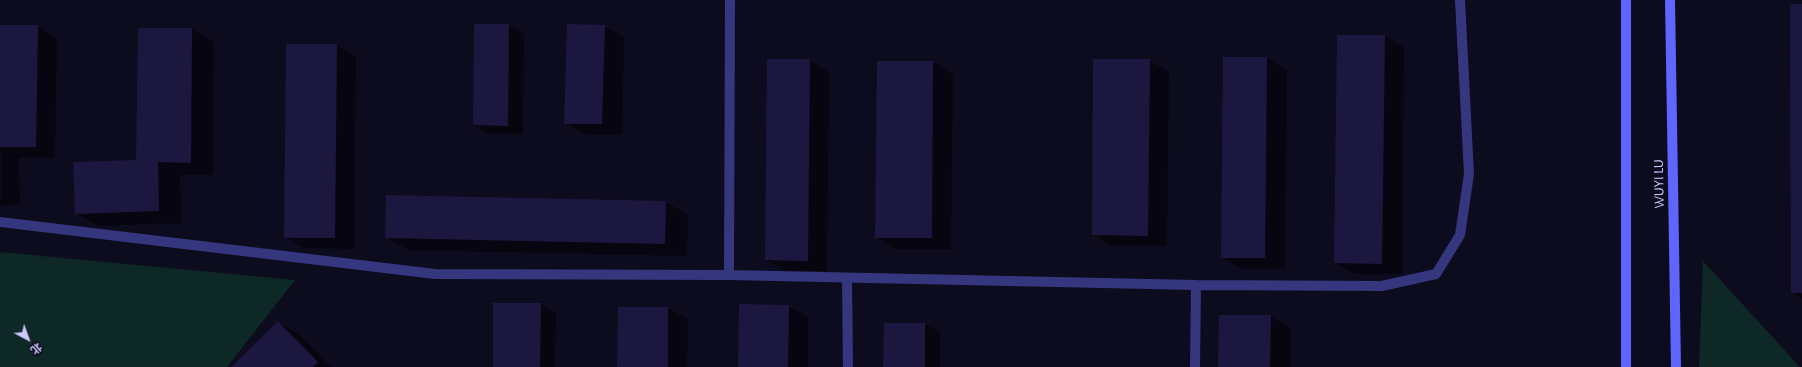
<!DOCTYPE html>
<meta charset="utf-8">
<style>
body{margin:0}
#map{position:relative;width:1802px;height:367px;overflow:hidden;background:#0d0b1e;font-family:"Alegreya Sans","Noto Sans SC",sans-serif}
canvas{display:block}
.north{position:absolute;left:8px;top:319px;width:40px;height:40px;-webkit-text-stroke:3px #0d0b1e;paint-order:stroke;rotate:139deg;font-size:11px;font-weight:700;line-height:16px;text-align:center;color:#cac8ff}
.north::after{content:'';display:block;margin:auto;width:14px;height:18px;background:#cac8ff;clip-path:polygon(50% 0,100% 100%,50% 72%,0 100%)}
</style>
<div id="map">
<canvas width="1802" height="367"></canvas>
<div class="north">北</div>
</div>
<script>
const g = document.querySelector('canvas').getContext('2d');
g.lineJoin = 'round';
function fillPath(path, color) { g.fillStyle = color; g.fill(path, 'evenodd'); }
function strokePath(path, color, width, dash) { g.strokeStyle = color; g.lineWidth = width; g.lineCap = dash ? 'butt' : 'round'; g.setLineDash(dash || []); g.stroke(path); }
function write(font, color, halo, rows, align = 'center') {
  g.font = font + ' "Alegreya Sans",sans-serif'; g.lineWidth = 4; g.setLineDash([]); g.textBaseline = 'middle'; g.strokeStyle = halo; g.fillStyle = color; for (const [text, x, y, turn = 0] of rows) {
    g.save(); g.translate(x, y); g.rotate((+turn || 0) * Math.PI / 180); g.textAlign = isNaN(turn) ? turn : align; if (halo) g.strokeText(text, 0, 0); g.fillText(text, 0, 0); g.restore();
  }
}
fillPath(new Path2D(`
 M0 252 295 280 227 367H0Z
 M1703 261 1800 367H1699Z`), '#0e2825');
fillPath(new Path2D(`
 M1802 5V299L1792 293Z
 M509 25 524 34 523 134H489L474 125Z
 M0 26H37L57 38 55 158H19L20 205 0 206V200H1Z
 M605 26 624 37 622 135 585 134 565 123Z
 M139 29H192L214 42 213 175H180L181 223 98 226 76 213 137 160Z
 M1384 36 1404 47 1402 274H1355L1335 263Z
 M336 45 356 56 354 249 304 248 285 237Z
 M1267 58 1287 70 1285 269H1242L1222 258Z
 M809 60 829 72 827 271H786L766 260Z
 M1149 60 1169 72 1167 246H1112L1093 235Z
 M933 62 953 74 951 249H895L876 237Z
 M666 202 688 215 687 256 408 250 386 237Z
 M540 304 556 313 555 367H494Z
 M789 306 808 317V367H739Z
 M668 308 688 319 687 367H618Z
 M1220 316H1271L1291 328 1290 367H1219Z
 M278 322 300 335 331 367H233Z
 M925 324 940 332V367H884Z`), '#0007');
fillPath(new Path2D(`
 M1790 4H1802V293H1791Z
 M474 24H509L508 126 473 125Z
 M567 24 605 25 602 124H564Z
 M0 25H38L36 147H0Z
 M138 28H192L191 163 158 162 159 211 75 214 73 162 136 160Z
 M1337 35H1385L1382 264 1334 263Z
 M286 44H337L335 238H284Z
 M1223 57H1267L1265 258H1221Z
 M767 59H810L808 261 765 260Z
 M1093 59H1150L1148 236 1092 235Z
 M877 61H933L932 238H875Z
 M386 195 666 201 665 244 385 238Z
 M493 303H541L540 367H493Z
 M739 304 789 305 788 367H738Z
 M618 307H668V367H617Z
 M1219 315H1271L1270 367H1218Z
 M278 321 318 362 313 367H231Z
 M884 323H925V367H883Z`), '#1c173f');
strokePath(new Path2D(`
 M0 222 435 274 729 275 1196 285
 M729 275 730 0
 M847 278 848 367
 M1195 367 1196 285 1382 286 1436 274 1460 235 1469 174 1460 0`), '#35377e', 10);
strokePath(new Path2D(`
 M1626 0V367
 M1670 0 1676 367`), '#5f66ff', 10);
write('14px', '#cac8ff', '#0d0b1e', [
 ["WUYI LU",1659,184,-91]
]);
</script>
